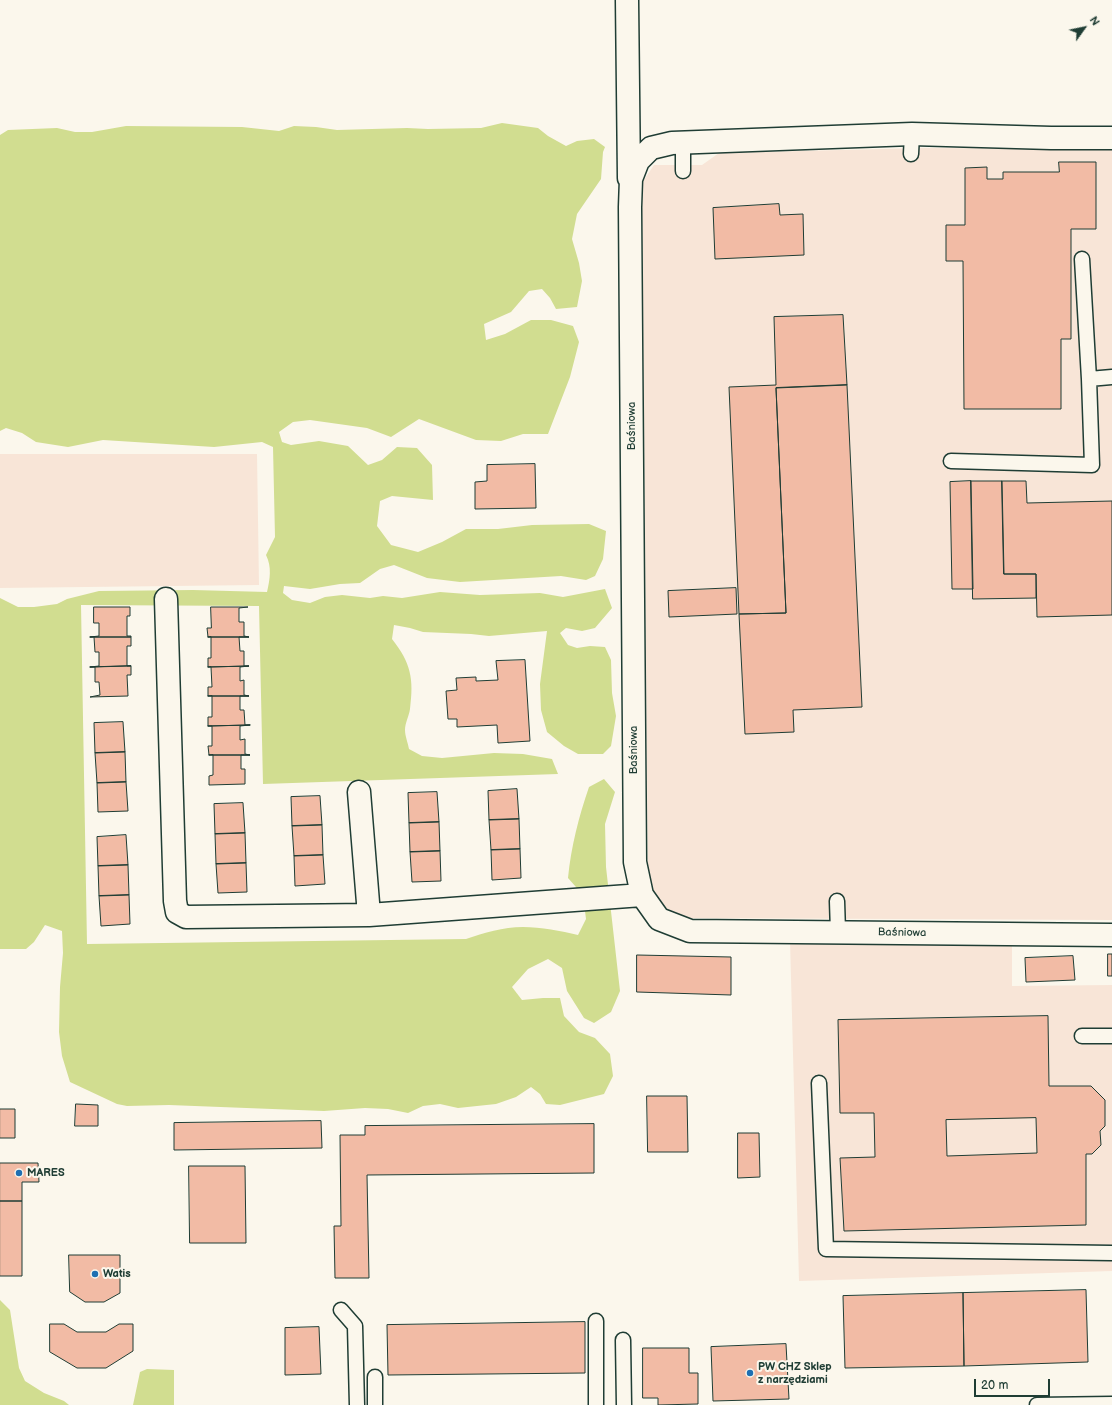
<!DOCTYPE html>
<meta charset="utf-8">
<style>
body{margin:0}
#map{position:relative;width:1112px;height:1405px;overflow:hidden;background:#fbf7ec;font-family:"Balsamiq Sans",sans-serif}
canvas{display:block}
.north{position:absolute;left:1064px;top:8px;width:40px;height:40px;-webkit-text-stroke:3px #fbf7ec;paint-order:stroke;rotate:57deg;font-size:11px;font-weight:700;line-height:16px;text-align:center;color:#1f3d34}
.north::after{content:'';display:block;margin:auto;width:14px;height:18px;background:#1f3d34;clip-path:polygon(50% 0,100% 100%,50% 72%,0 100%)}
.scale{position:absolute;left:974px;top:1379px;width:76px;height:18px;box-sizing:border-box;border:2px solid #1f3d34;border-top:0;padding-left:5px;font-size:12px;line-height:14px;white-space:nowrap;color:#1f3d34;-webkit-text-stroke:3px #fbf7ec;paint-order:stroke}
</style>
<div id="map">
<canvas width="1112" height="1405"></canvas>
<div class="north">N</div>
<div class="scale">20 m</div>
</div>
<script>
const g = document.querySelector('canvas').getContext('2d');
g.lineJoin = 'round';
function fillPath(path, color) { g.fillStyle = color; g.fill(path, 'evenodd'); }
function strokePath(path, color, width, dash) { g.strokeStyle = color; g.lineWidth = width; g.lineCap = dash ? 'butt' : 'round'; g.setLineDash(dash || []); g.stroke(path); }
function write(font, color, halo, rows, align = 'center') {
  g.font = font + ' "Balsamiq Sans",sans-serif'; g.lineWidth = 4; g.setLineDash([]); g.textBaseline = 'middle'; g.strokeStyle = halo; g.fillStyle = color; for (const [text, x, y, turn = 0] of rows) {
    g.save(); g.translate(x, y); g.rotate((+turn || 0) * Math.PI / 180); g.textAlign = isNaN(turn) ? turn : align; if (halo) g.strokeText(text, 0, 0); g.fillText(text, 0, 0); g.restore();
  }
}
fillPath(new Path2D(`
 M922 148 1112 149V920L684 918 666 908 656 897 648 885 642 183 654 165H702L719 153Z
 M0 454H257L259 585 0 588Z
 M790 940 1012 942V986L1112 985V1271L799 1281Z`), '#f8e5d7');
fillPath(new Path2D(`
 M502 123 538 128 548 136 566 146 577 141 594 139 605 147 603 152 601 179 577 214 572 239 579 263 582 281 577 307 556 309 550 298 542 289 529 291 511 312 484 324 486 340 505 334 531 320H551L573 326 579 342 570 377 548 434H523L501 441 476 440 419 419 391 437 367 428 310 420 293 422 279 432 282 442 291 445 319 441 348 446 368 465 382 460 397 447 417 448 432 465 433 500 392 496 380 501 377 526 391 545 418 552 442 542 466 529H498L532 525 589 524 606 531 603 559 595 576 586 580 561 576 460 582 427 578 394 565 380 569 360 583 340 584 310 589 284 586 283 593 292 600 310 603 325 597 342 595 370 598 383 596 402 598 440 592 480 595 540 593 563 597 605 589 612 608 595 628 582 631 566 628 560 633 568 645 577 648 590 646 605 647 611 660 612 693 616 716 611 746 603 754H578L564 746 547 732 541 710 540 684 547 631 489 636 471 634 423 632 410 628 394 625 392 639C411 663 414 679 410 709 409 716 405 723 405 730 405 736 408 743 409 749L422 756 442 758 494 753 523 754 552 759 558 774 263 784 259 606 81 605 87 944 466 939C484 933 503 927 523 927 541 927 561 931 578 935L586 919 583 895 568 878C571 847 579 816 589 787L604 779 615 792 605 824 606 867 620 991 611 1012 594 1023 584 1018 567 991 562 968 548 959 528 969 512 987 522 1000 543 998H560L564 1016 579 1032 595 1038 610 1054 613 1076 604 1094 560 1105 546 1104 540 1094 531 1087 516 1097 496 1104 458 1108 440 1104 423 1106 408 1113 388 1109 365 1108 324 1111 169 1105 127 1106 117 1104 70 1082 62 1056 59 1032 60 987 63 953 62 931 45 925 34 942 26 949H0V598L18 607H34L57 604 67 599 99 591 193 590 267 592C270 579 272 567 266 555L275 537 273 447 262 442 214 447 103 440 68 447 36 442 22 433 6 428 0 431V135L8 130 57 128 75 132H92L126 126 242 127 279 131 294 126 316 127 337 130 407 128 428 129 481 128Z
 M0 1300 10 1310 19 1368 25 1381 44 1393 64 1401 69 1405H0Z
 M147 1369 174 1370V1405H133L140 1372Z`), '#d1dd90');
const building = new Path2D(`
 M1059 162H1096V229H1071V339H1061V409H964L963 261H946V225H965V168L987 167V179H1003V172H1059Z
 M779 204 780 215 803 214 804 255 715 259 713 208Z
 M843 315 847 385 776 388 786 613 739 614 729 387 776 385 774 317Z
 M847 385 862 707 793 710 794 732 745 734 739 614 786 613 776 388Z
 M535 464 536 508 475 509V482L487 481V465Z
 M971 481 973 589H952L950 482Z
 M971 481H1002L1004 574H1036V598L973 599Z
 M1002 481H1026L1027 503 1112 501V615L1037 617 1036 574H1004Z
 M736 588 737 614 669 617 668 591Z
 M94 607H130V616H127V636H131V637H90L99 636V623H94Z
 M211 607H248L239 608V622H244V636L249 637H208L207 628H211Z
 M90 637H131V646H127V666H131L90 667 99 666V652H95L94 637Z
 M208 637H249H239L240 651H244V666H249L208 667V658H211V637Z
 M525 660 530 741 498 743 497 725 457 727V719H448L446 691 457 690 456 678 476 677V681L498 680 496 661Z
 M131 666V675H127L128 696 90 697 100 695 99 682H95V667H90Z
 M208 667 249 666 240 667V681L244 680V695L249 696H208V687H212L211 667Z
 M208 696H249H240V710H244L245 725H250L208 726V717H212V696Z
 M123 722 125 752 95 753 94 723Z
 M250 725 240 726V740L245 739V754L250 755H209L208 746H212V726H208Z
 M125 752 126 782 97 783 95 753Z
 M209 755H250H241V769H245V784L209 785V776L213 775V755Z
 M126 782 128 811 98 812 97 783Z
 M517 789 519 819 489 820 488 791Z
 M437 792 439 822 409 823 408 793Z
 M320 796 322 825 292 826 291 797Z
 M243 803 245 833 215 834 214 804Z
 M519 819 520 849 491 850 489 820Z
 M439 822 440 851 410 852 409 823Z
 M322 825 323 855 294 856 292 826Z
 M245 833 246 863 216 864 215 834Z
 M126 835 128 865 98 866 97 837Z
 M520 849 521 878 492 880 491 850Z
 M440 851 441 881 412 882 410 852Z
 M323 855 325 884 295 886 294 856Z
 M246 863 247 892 218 893 216 864Z
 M128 865 129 895 99 896 98 866Z
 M129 895 130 924 101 926 99 896Z
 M1108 954H1112V976H1108Z
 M637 955 731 957V995L637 992Z
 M1073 956 1075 980 1026 982 1025 958Z
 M1048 1016 1049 1086H1091L1105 1100V1126L1100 1131 1101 1145 1092 1154H1086V1225L844 1231 840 1158 875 1157 874 1113H840L838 1020ZM1036 1118 1037 1153 947 1156 946 1120Z
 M647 1096H687L688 1152H648Z
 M76 1104 98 1105V1126H75Z
 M0 1109H15V1138H0Z
 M321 1121 322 1148 174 1150V1123Z
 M594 1124V1173L367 1175 369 1278H335L334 1226H341L340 1135H365V1126Z
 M738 1133H759L760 1177 738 1178Z
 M0 1163H38L39 1182H22V1201H0Z
 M189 1166H245L246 1243H190Z
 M0 1201H22V1276H0Z
 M69 1255H120V1293L104 1302H85L70 1292Z
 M1086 1290 1088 1362 964 1366 963 1293Z
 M963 1293 964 1366 845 1368 843 1296Z
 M585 1322V1373L388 1375 387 1325Z
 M50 1324H64L77 1332H106L119 1324H133V1351L106 1368H77L50 1352Z
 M319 1327 321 1374 285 1375V1328Z
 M786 1344 789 1399 713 1401 711 1347Z
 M643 1348H689V1373H698V1404L658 1405V1398H643Z`);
fillPath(building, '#f2bba5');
strokePath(building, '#1f3d34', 1);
const lane = new Path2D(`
 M683 142V171
 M911 154 912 134
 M1082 259 1089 379 1112 377
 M951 461 1092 465 1089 379
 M837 901 838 932
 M1082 1036H1112
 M819 1083 826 1249 1112 1253
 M341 1310 355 1326 357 1405
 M596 1321V1405
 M623 1340 624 1405
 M375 1377V1405
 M1037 1405 1112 1404`);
const street = new Path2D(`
 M627 0 629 178
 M1112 138H1051L912 134 672 143 651 148 638 161 631 179 630 207 635 862 642 895 659 919 690 931 1112 935
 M166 599 175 901 177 912 186 917 369 915 642 895
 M359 792 369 915`);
strokePath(lane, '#1f3d34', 17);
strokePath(street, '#1f3d34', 25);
strokePath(lane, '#fbf7ec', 14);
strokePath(street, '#fbf7ec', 22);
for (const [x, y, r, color] of [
 [19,1173,4,"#1f6fb2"],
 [95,1274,4,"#1f6fb2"],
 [750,1373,4,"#1f6fb2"]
]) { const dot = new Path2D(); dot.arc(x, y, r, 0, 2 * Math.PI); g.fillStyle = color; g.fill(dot); strokePath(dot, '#fbf7ec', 1.5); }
write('11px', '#1f3d34', '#fbf7ec', [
 ["Baśniowa",632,426,-90],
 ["Baśniowa",634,750,-90],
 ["Baśniowa",902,933,1]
]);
write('bold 11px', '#1f3d34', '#fbf7ec', [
 ["MARES",27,1173],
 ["Watis",103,1274],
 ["PW CHZ Sklep",758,1367],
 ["z narzędziami",758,1380]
], 'left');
</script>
